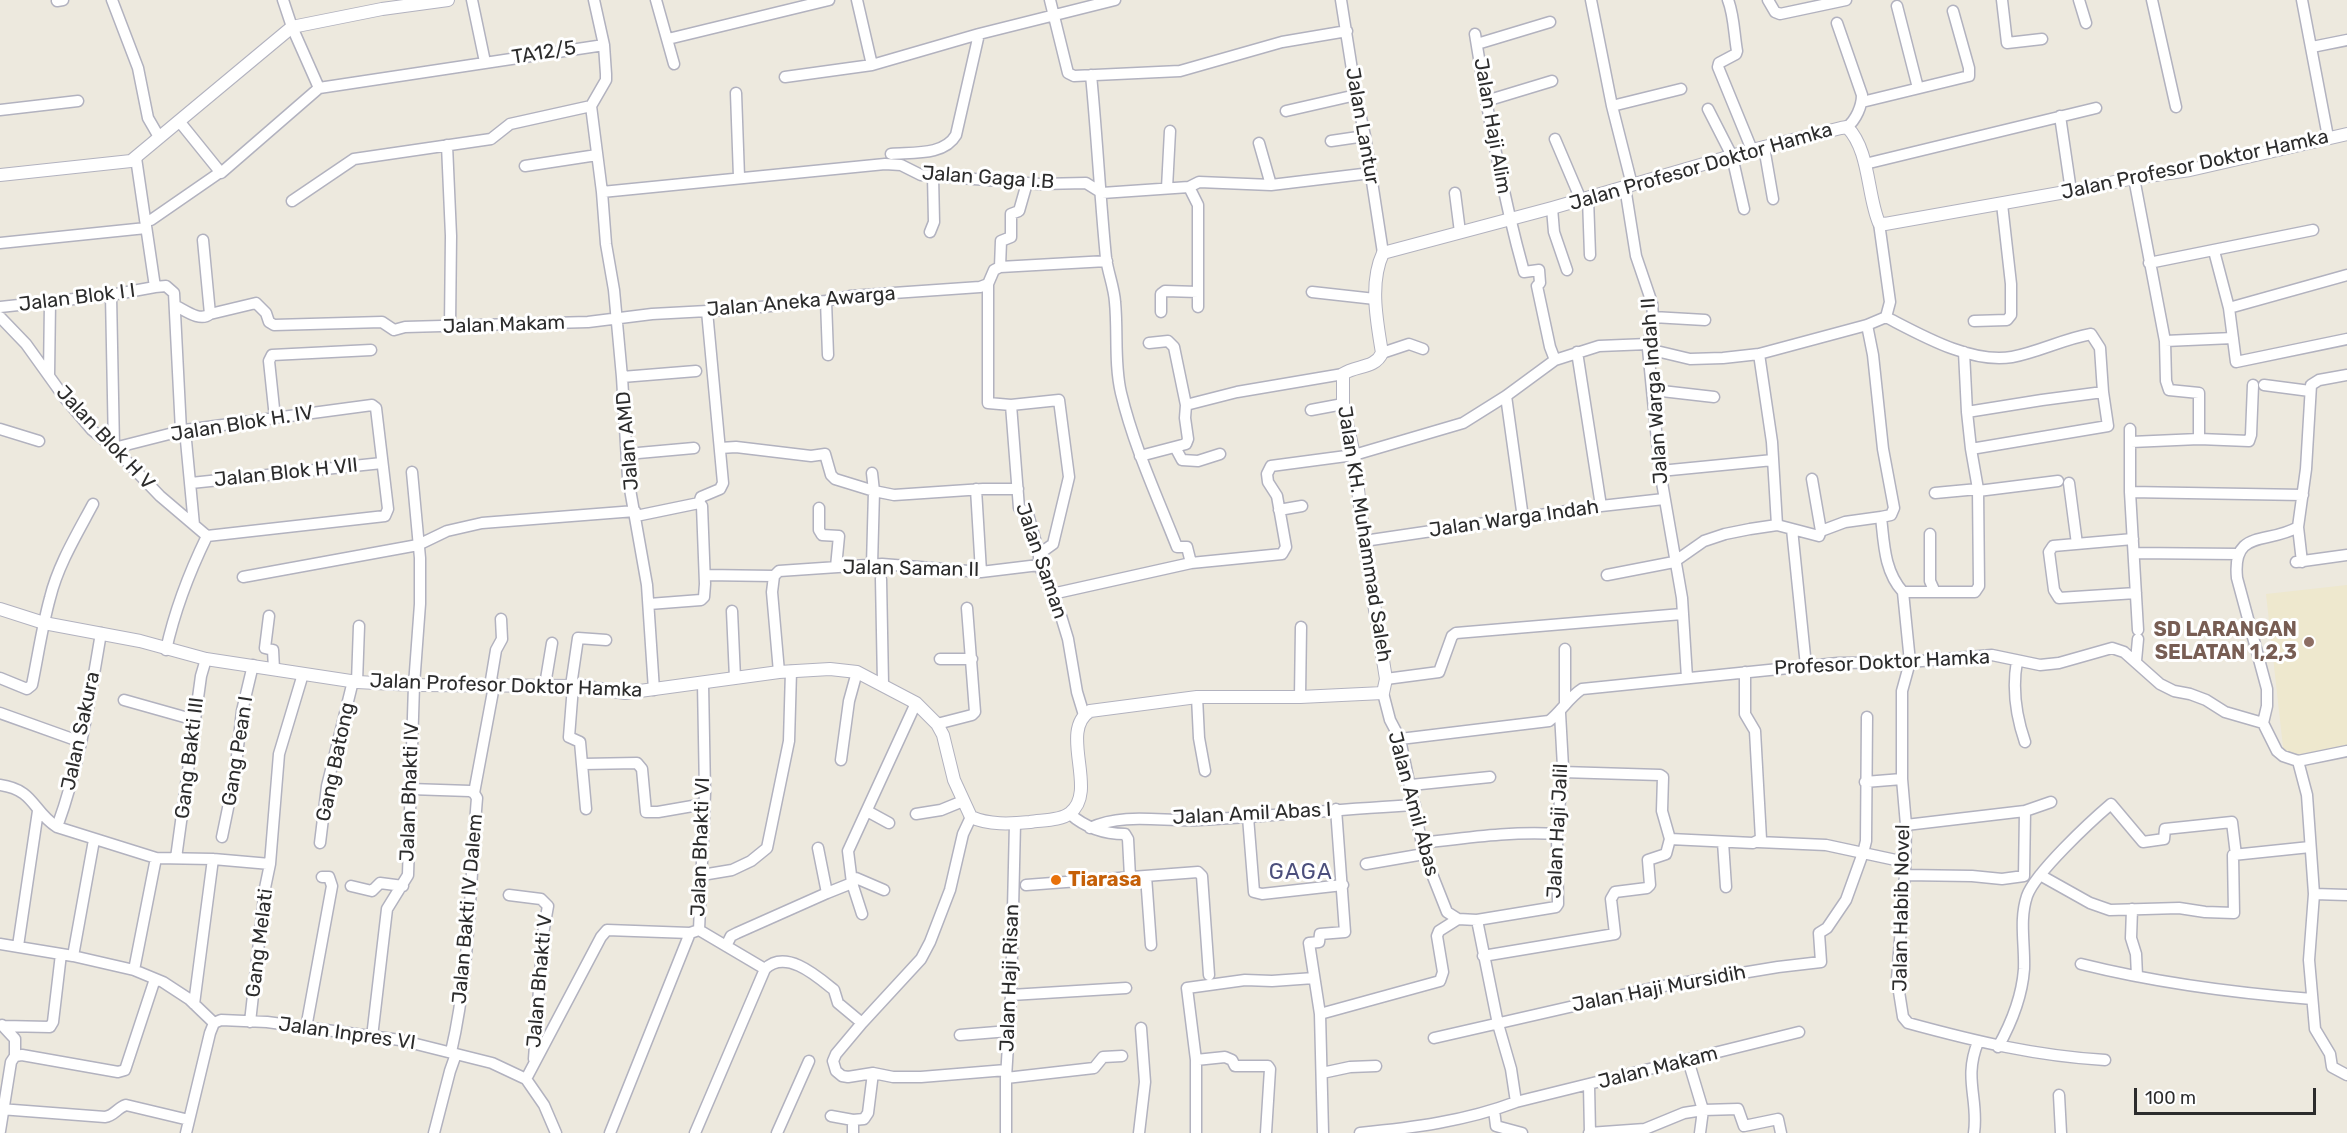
<!DOCTYPE html>
<style>
body{margin:0}
#map{position:relative;width:2347px;height:1133px;overflow:hidden;background:#ede9de;font-family:Rubik,sans-serif}
canvas{display:block}
.scale{position:absolute;left:2134px;top:1088px;width:182px;height:27px;box-sizing:border-box;border:3px solid #2c2c2c;border-top:0;padding-left:8px;font-size:18px;line-height:21px;white-space:nowrap;color:#2c2c2c;-webkit-text-stroke:4px #fff;paint-order:stroke}
</style>
<div id="map">
<canvas width="2347" height="1133"></canvas>
<div class="scale">100 m</div>
</div>
<script>
const g = document.querySelector('canvas').getContext('2d');
g.lineJoin = 'round';
function fillPath(path, color) { g.fillStyle = color; g.fill(path, 'evenodd'); }
function strokePath(path, color, width, dash) { g.strokeStyle = color; g.lineWidth = width; g.lineCap = dash ? 'butt' : 'round'; g.setLineDash(dash || []); g.stroke(path); }
function write(font, color, halo, rows, align = 'center') {
  g.font = font + ' Rubik,sans-serif'; g.lineWidth = 6; g.setLineDash([]); g.textBaseline = 'middle'; g.strokeStyle = halo; g.fillStyle = color; for (const [text, x, y, turn = 0] of rows) {
    g.save(); g.translate(x, y); g.rotate((+turn || 0) * Math.PI / 180); g.textAlign = isNaN(turn) ? turn : align; if (halo) g.strokeText(text, 0, 0); g.fillText(text, 0, 0); g.restore();
  }
}
fillPath(new Path2D(`
 M2347 585V749L2284 756 2266 594Z`), '#eee8ce');
const minor = new Path2D(`
 M112 0 138 68 148 118 159 137
 M283 0 292 27 319 88
 M472 0 485 62
 M594 0 604 45 606 74V80L591 106 602 192 606 244 614 290 622 377 628 478 647 585 654 690
 M656 0 674 64
 M857 0 872 65
 M1050 0 1068 73 1074 76 1180 71 1282 42 1347 31
 M1341 0 1356 95 1365 136 1383 253
 M1591 0 1612 106 1632 185
 M1728 0C1734 15 1734 34 1737 51L1736 54 1719 63 1718 67 1752 150
 M1768 0 1775 12 1780 14 1846 0
 M2002 0 2007 43 2042 39
 M2079 0 2086 23
 M2152 0 2176 107
 M2302 0 2328 137
 M57 1 63 0
 M1897 6 1918 88
 M1837 23 1862 95C1862 106 1856 120 1847 127
 M1475 34C1488 114 1502 193 1524 272L1539 270 1540 283 1537 286 1550 347 1555 360
 M668 39 829 0
 M1477 44 1550 22
 M2312 47 2347 40
 M1091 75C1097 136 1100 197 1106 258 1108 273 1114 287 1115 302 1118 333 1114 363 1121 393 1134 447 1157 496 1177 547H1187L1191 563
 M785 77 872 65 979 34 1115 0
 M319 88 604 45
 M736 93 739 177
 M1486 101 1552 81
 M1862 102 1969 76V68L1953 11
 M1612 106 1681 89
 M1708 109 1732 156 1744 209
 M0 110 78 101
 M1286 111 1356 95
 M2060 116 2071 191
 M179 121 221 173 319 88
 M1555 139 1581 200
 M1331 141 1365 136
 M1259 143 1271 185
 M447 145 451 236 450 326
 M1764 147 1773 199
 M891 154C912 152 944 156 956 135L979 34
 M136 158 155 287 166 286 174 293 181 431
 M1865 164 2096 108
 M525 166 597 155
 M2134 178 2165 341 2166 381 2169 390 2199 393V439
 M1189 187 1198 205V307
 M1625 187 1636 256 1652 303 1653 317 1648 349 1660 471 1682 598 1687 678
 M1167 188 1170 131
 M602 192 885 164 901 165 921 175 1040 184 1086 183 1102 193 1189 187 1199 182 1271 185 1371 173
 M1455 193 1460 232
 M1588 198 1590 255
 M292 201 354 159 491 139 510 124 591 106
 M1552 208 1554 232 1567 270
 M145 220H151L219 173
 M1879 223 1890 302 1886 317
 M930 232 934 222 933 176
 M0 243 146 228
 M2214 251 2229 308 2236 362 2347 339
 M2149 263 2313 230
 M1000 267 1001 241 1011 237V214L1019 211 1027 183
 M1312 292 1375 299
 M826 301 828 355
 M176 306C186 311 200 322 210 314L203 240
 M0 307 111 295 155 287
 M2229 308 2347 275
 M1161 312V294L1165 291 1198 292
 M210 314 256 303 266 313 269 322 274 325 382 322 394 330 405 327 588 322 652 314 726 310 826 301 850 296 980 287 988 284
 M0 317 26 344 64 397 92 430 114 448 160 496 207 536 385 516 388 509 376 408 372 405 185 430 114 448 111 295
 M1653 317 1705 320
 M1886 317C1921 335 1971 364 2012 357 2039 352 2063 339 2091 334L2100 348 2103 392
 M1974 321 2007 320 2011 315V284L2002 204
 M1867 325 1873 355 1883 449 1894 508 1891 515 1881 517C1884 543 1884 571 1903 592
 M2165 341 2233 338
 M1648 349 1690 359 1723 358 1759 354 1867 325 1886 317
 M1577 352 1601 506
 M1964 352 1967 412 1971 449 2108 426 2103 392 2042 400 1967 412
 M1382 353 1409 344 1423 349
 M1759 354 1772 442 1777 525
 M2347 375 2319 380 2311 385 2306 469 2298 527C2267 545 2232 528 2237 578L2267 689V706L2263 723 2277 751 2283 756 2298 761 2347 751
 M49 376 50 302
 M622 377 696 371
 M2264 385 2310 391
 M1653 390 1714 397
 M1506 396 1523 518
 M1011 405 1019 508 1028 514 1039 554V565L1061 616 1068 639 1077 692 1084 715
 M1186 405 1237 392 1343 374
 M1311 410 1343 404
 M275 418 269 361 272 355 371 350
 M0 429 39 441
 M2130 429V492L2138 630
 M185 430 194 525
 M2131 442 2199 439 2249 441 2251 435 2253 385
 M1175 447 1182 460 1198 461 1220 454
 M720 448 736 447 811 456 825 454 831 475 835 479 874 491 894 495 983 489H1018
 M627 454 694 448
 M1140 456 1186 444 1188 439 1185 418 1186 405 1174 347 1168 341 1149 343
 M1660 471 1773 460
 M872 473 874 491 872 565
 M191 483 382 463
 M2069 483 2077 544
 M976 489 981 572
 M1978 491 2058 481
 M2130 492 2303 495
 M1935 493 1978 489
 M699 503 701 497 720 489 723 483 707 311
 M819 508V530L822 535 839 536 836 567
 M1279 510 1302 506
 M636 516 699 503
 M2298 527 2302 562
 M1792 529 1806 666
 M1821 531 1845 522 1881 517
 M1930 534V581L1934 590
 M2133 539 2053 546 2049 552 2054 590 2059 598 2136 593
 M1364 541 1601 506 1664 499
 M2134 553 2238 554
 M1039 554 1053 544 1069 477 1059 400 1011 405 988 403V284L994 270 1000 267 1107 261
 M2296 562 2347 555
 M705 575 774 576
 M1607 575 1674 562 1704 541 1725 534 1750 529 1777 525 1819 536 1821 531 1812 479
 M243 577 418 545 447 531 482 523 635 511
 M881 579 883 684
 M1903 592 1910 662 1902 691V779L1906 825 1905 875 1897 979 1903 1017 1908 1023C1974 1041 2036 1056 2105 1060
 M1903 592H1975L1979 586 1978 489 1971 449
 M1052 594 1191 563 1282 554 1286 547 1277 496 1268 482 1267 474 1271 466 1354 455 1463 423 1506 396 1555 360 1599 346 1648 344
 M649 604 701 600 704 597 705 584 702 506 699 503
 M732 611 735 678
 M269 616 265 648 273 650 274 669
 M1565 649V705
 M166 650C175 609 189 573 207 536
 M940 659H972
 M2017 661C2012 689 2016 716 2025 742
 M2136 661 2138 639
 M779 672 772 592 774 576 779 571 882 564 981 572 1039 565
 M0 678 27 689 32 685C38 656 42 627 50 598 58 565 77 534 93 504
 M1386 679 1439 672 1452 636 1456 633 1682 614
 M357 682 359 626
 M545 685 552 643
 M490 686 496 650 502 639 501 619
 M571 686 578 638 606 640
 M573 686 569 737 580 742 586 809
 M1383 693 1390 720 1400 739 1424 854 1447 912 1458 919 1477 920 1556 907 1558 904 1557 834 1563 767 1560 713
 M1197 697 1199 738 1205 771
 M1300 697 1301 627
 M124 700 195 720
 M0 713 81 742
 M937 724 972 715 975 712 967 608
 M1400 739 1549 721C1561 712 1569 697 1582 689L1838 663 1910 662 1992 655 2040 665 2059 663 2112 648 2124 652 2160 684 2174 691 2190 694 2206 700 2225 712 2263 723
 M841 760 849 701 857 672
 M2298 761 2307 795 2314 894 2309 960 2315 1029 2330 1054 2332 1067 2347 1075
 M583 764 637 763 642 769 646 812H658L704 804
 M1562 772 1660 775 1663 777 1662 811 1670 839
 M1865 782 1902 779
 M0 785C35 790 32 811 57 827L156 858 213 859 270 864
 M1411 785 1490 777
 M410 789 470 791 474 793
 M867 811 889 823
 M916 814 941 810 963 801
 M1070 814C1086 828 1103 834 1125 834L1128 839 1130 877
 M971 817 963 834 950 890 930 942 921 959 862 1023 836 1054 833 1061 836 1071 842 1076 848 1077 873 1073 893 1077H921L1006 1070
 M1248 817 1254 892 1262 894 1343 885
 M1906 825 2025 811 2051 802
 M57 827C80 764 90 698 101 633
 M1090 828C1124 812 1163 822 1199 820 1271 816 1343 809 1415 805
 M222 837 235 774 242 711 253 665
 M1670 839 1753 843 1761 839 1755 731 1745 714V672
 M1723 842 1726 887
 M1758 842 1826 845 1905 862
 M320 843 327 786 353 681
 M1422 843C1467 838 1511 831 1557 834
 M176 858 201 676 206 659
 M1366 864 1424 854
 M702 875 732 870 751 861 767 848 789 741 791 671
 M1905 875 1972 876 2002 879 2024 876 2025 811
 M2040 875 2090 903 2110 910 2179 908 2205 912 2234 913 2233 855 2310 847
 M1146 876 1151 945
 M1026 885 1198 872 1202 876 1209 975
 M351 886 372 891 380 883 403 886
 M884 890 856 878 852 883 848 851 916 703
 M827 893 852 883 862 914
 M2314 894 2347 895
 M509 895 541 899 548 906 543 934 534 1059
 M2132 909 2131 938 2136 954 2137 976
 M1477 920 1498 1024 1511 1069 1516 1102
 M699 930 705 793 703 683
 M699 930 765 969
 M0 944 73 956 134 970 163 982 189 999 214 1023
 M18 946 38 811
 M726 946 731 936 737 933 827 893 818 848
 M73 956 94 840
 M1483 956 1615 934 1611 899 1615 892 1647 888 1650 885 1648 860 1666 854 1670 839
 M2081 964C2157 983 2234 993 2312 999
 M134 970 156 858
 M1011 995 1126 988
 M194 1004 213 859
 M1320 1014 1440 981 1443 972 1437 936 1439 931 1458 919
 M250 1022 265 888 270 864 279 754 303 674
 M2 1025 15 1039V1056
 M3 1026 50 1027 53 1022 61 954
 M306 1028 332 886 329 877H322
 M960 1035 1009 1031
 M372 1037 387 909 408 875 414 685 420 604V558L412 472
 M1434 1038 1657 987 1778 967 1821 962 1819 933 1827 928 1846 900 1863 853 1866 841 1867 717
 M1998 1047C2012 1022 2022 997 2024 969 2025 944 2019 920 2027 896 2035 873 2091 821 2111 804L2143 842 2164 839 2165 829 2232 822 2236 855
 M451 1052C470 971 470 882 477 798L474 793 494 686
 M1196 1060 1225 1057 1232 1060 1235 1066H1268L1270 1069 1266 1133
 M1688 1060 1703 1110 1738 1109 1744 1126 1778 1119 1781 1133
 M1322 1073 1350 1067 1376 1066
 M1006 1078 1094 1068 1103 1057 1122 1056
 M526 1079 601 937 607 930 690 933
 M1589 1085 1590 1133
 M2059 1095 2061 1133
 M0 1109 105 1117C114 1116 117 1108 126 1105L189 1120
 M1494 1110 1496 1126 1522 1133
 M831 1116 853 1120
 M0 1131 11 1062 15 1056 22 1055 118 1072 125 1070 155 979
 M186 1133 210 1033 214 1023 221 1020 267 1022 400 1040 492 1063 526 1079 544 1105 556 1133
 M434 1133 450 1071 456 1054
 M610 1133 690 933 696 931
 M695 1133 765 969C786 948 818 977 834 990L838 1003 862 1023
 M777 1133 809 1061
 M853 1133V1120L864 1119 868 1113 873 1073
 M1006 1133V1078L1011 995 1015 823
 M1139 1133 1145 1082 1141 1028
 M1196 1133V1060L1187 988 1245 980 1272 981 1314 978
 M1323 1133 1320 1014 1309 943 1319 942 1320 934 1345 932 1336 809
 M1360 1133C1412 1128 1466 1121 1516 1102L1799 1032
 M1589 1133 1645 1129 1684 1113 1703 1110 1700 1133
 M1974 1133C1979 1099 1963 1079 1978 1042`);
const tertiary = new Path2D(`
 M0 175 131 161 292 27 382 9 448 0
 M0 609 44 623 140 641 206 659 357 682 414 685 583 686 625 693 779 672 830 669 857 672 916 703 937 724 943 735 954 780 971 817C989 825 1010 824 1030 822 1041 820 1061 821 1070 813 1099 791 1058 731 1090 711L1197 697H1300L1383 693 1386 679 1364 541 1354 455 1343 404V374C1356 365 1375 369 1382 353 1377 322 1369 283 1383 253L1552 208 1752 150 1841 128 1847 127C1870 150 1867 195 1879 223L1885 224 2071 191 2134 178 2190 170 2347 134`);
strokePath(minor, '#b2b2bf', 13);
strokePath(tertiary, '#b2b2bf', 14);
strokePath(minor, '#fff', 10);
strokePath(tertiary, '#fff', 12);
for (const [x, y, r, color] of [
 [2309,642,6,"#8d6e63"],
 [1056,880,6,"#e8710a"]
]) { const dot = new Path2D(); dot.arc(x, y, r, 0, 2 * Math.PI); g.fillStyle = color; g.fill(dot); strokePath(dot, '#fff', 2); }
write('20px', '#2c2c2c', '#fff', [
 ["TA12/5",544,53,-9],
 ["Jalan Lantur",1362,126,80],
 ["Jalan Haji Alim",1492,126,80],
 ["Jalan Profesor Doktor Hamka",2195,165,-12],
 ["Jalan Profesor Doktor Hamka",1701,167,-16],
 ["Jalan Gaga I.B",988,178,4],
 ["Jalan Blok I I",77,298,-7],
 ["Jalan Aneka Awarga",801,302,-5],
 ["Jalan Makam",504,325,-2],
 ["Jalan Warga Indah II",1655,391,-94],
 ["Jalan Blok H. IV",242,424,-9],
 ["Jalan Blok H V",105,438,47],
 ["Jalan AMD",628,441,-95],
 ["Jalan Blok H VII",286,473,-6],
 ["Jalan Warga Indah",1514,519,-8],
 ["Jalan KH. Muhammad Saleh",1364,534,81],
 ["Jalan Saman",1041,561,71],
 ["Jalan Saman II",911,569,1],
 ["Profesor Doktor Hamka",1882,663,-3],
 ["Jalan Profesor Doktor Hamka",506,686,2],
 ["Jalan Sakura",81,731,-78],
 ["Gang Pean I",238,751,-81],
 ["Gang Bakti III",190,758,-83],
 ["Gang Batong",336,762,-78],
 ["Jalan Bhakti IV",410,792,-88],
 ["Jalan Amil Abas",1413,804,75],
 ["Jalan Amil Abas I",1252,814,-3],
 ["Jalan Haji Jalil",1558,831,-87],
 ["Jalan Bhakti VI",701,847,-88],
 ["Jalan Habib Novel",1902,908,-89],
 ["Jalan Bakti IV Dalem",468,909,-85],
 ["Gang Melati",260,943,-83],
 ["Jalan Haji Risan",1010,978,-88],
 ["Jalan Bhakti V",540,981,-85],
 ["Jalan Haji Mursidih",1659,989,-11],
 ["Jalan Inpres VI",347,1034,8],
 ["Jalan Makam",1658,1068,-14]
]);
write('bold 20px', '#785e54', '#fff', [
 ["SD LARANGAN",2297,630],
 ["SELATAN 1,2,3",2297,653]
], 'right');
write('bold 20px', '#c56008', '#fff', [
 ["Tiarasa",1068,880]
], 'left');
g.letterSpacing = '1.5px';
write('22px', '#4c4f7c', '#fff', [
 ["GAGA",1301,873]
]);
g.letterSpacing = '0px';
</script>
